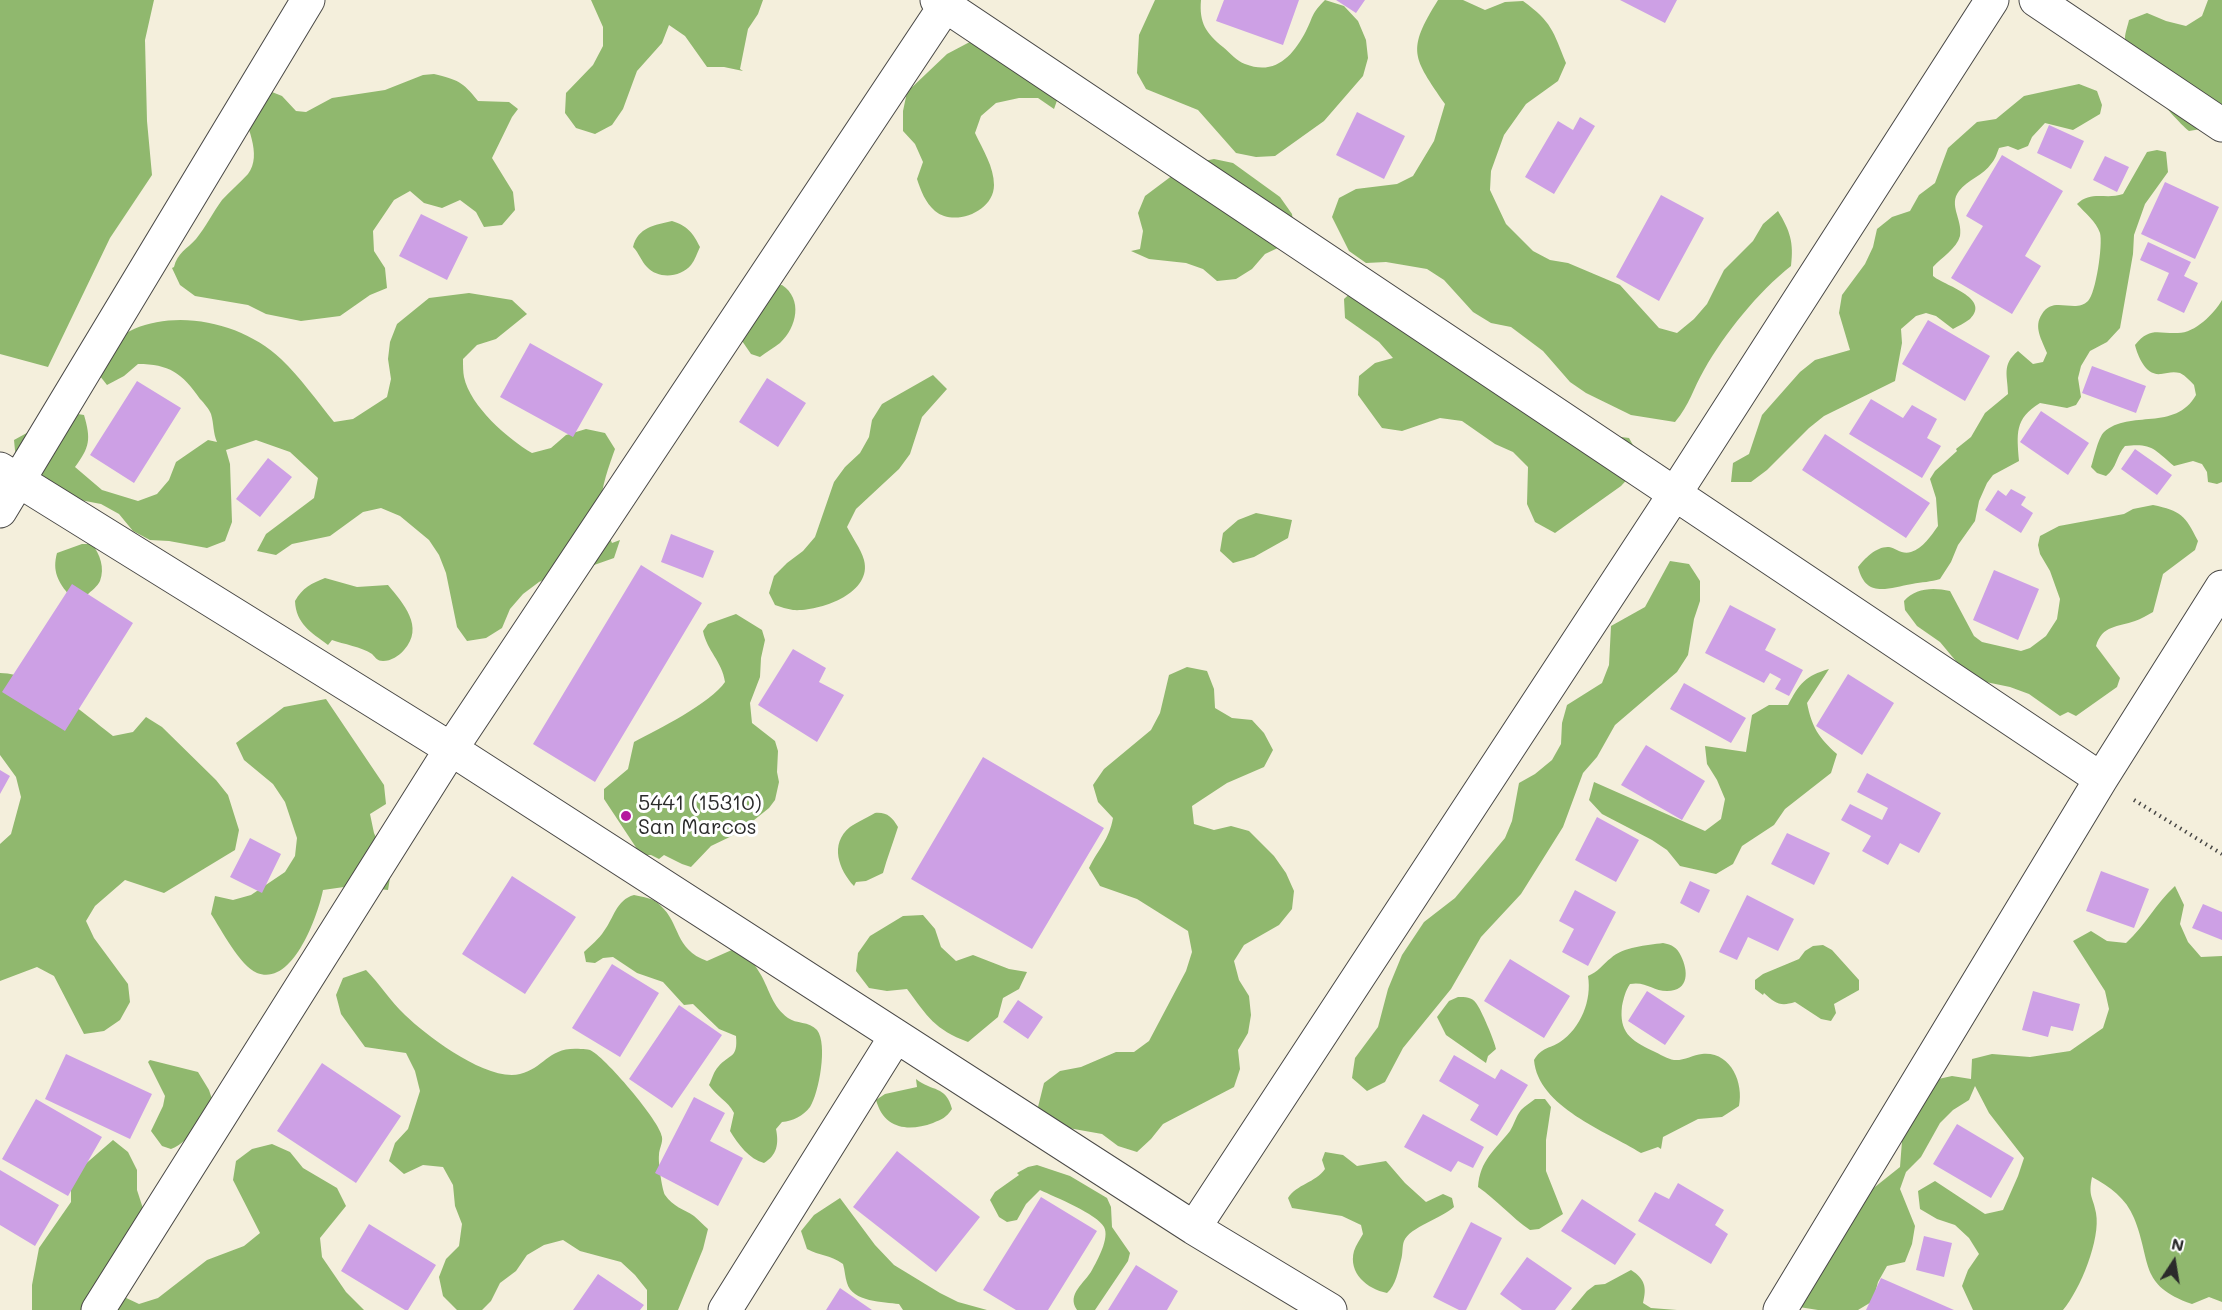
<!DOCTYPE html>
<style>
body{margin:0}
#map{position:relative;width:2222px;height:1310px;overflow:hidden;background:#f4efdc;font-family:Mali,sans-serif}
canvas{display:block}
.north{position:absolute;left:2144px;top:1232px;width:60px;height:60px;-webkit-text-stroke:4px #fff;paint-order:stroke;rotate:12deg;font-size:16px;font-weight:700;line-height:24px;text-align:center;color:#2b2b2b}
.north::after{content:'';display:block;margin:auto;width:21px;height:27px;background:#2b2b2b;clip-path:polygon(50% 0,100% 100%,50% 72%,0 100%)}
</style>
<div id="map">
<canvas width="2222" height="1310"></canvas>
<div class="north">N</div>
</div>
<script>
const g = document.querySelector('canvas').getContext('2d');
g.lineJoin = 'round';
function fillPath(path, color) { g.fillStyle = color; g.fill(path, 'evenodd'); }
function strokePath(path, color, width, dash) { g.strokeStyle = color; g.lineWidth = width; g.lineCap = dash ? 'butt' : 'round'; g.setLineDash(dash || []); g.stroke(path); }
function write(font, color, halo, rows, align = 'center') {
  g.font = font + ' Mali,sans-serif'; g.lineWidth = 6; g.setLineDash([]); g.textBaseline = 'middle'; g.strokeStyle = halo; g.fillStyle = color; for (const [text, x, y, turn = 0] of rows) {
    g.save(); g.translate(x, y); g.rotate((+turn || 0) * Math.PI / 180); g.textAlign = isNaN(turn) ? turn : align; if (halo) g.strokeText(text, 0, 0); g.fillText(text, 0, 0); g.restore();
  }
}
fillPath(new Path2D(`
 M0 0H154L145 40 147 121 152 175 110 238 48 367 0 354Z
 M591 0H763L758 14 748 29 740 69 743 71 724 67H707L685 36 669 25 662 43 637 71 623 109 612 125 595 134 576 128 565 113 566 93 593 65 603 46V27Z
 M1155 0H1201C1199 23 1206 33 1223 47 1230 53 1237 61 1245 64 1275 76 1293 56 1306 31 1314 15 1311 14 1325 0L1344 6 1358 21 1366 40 1368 58 1363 76 1324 121 1275 156 1256 157 1236 153 1198 110 1146 89 1137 73 1139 35Z
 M1438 0H1463L1485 10 1505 2 1523 1C1552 22 1553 31 1566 63L1558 81 1526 104 1504 135 1491 171 1490 190 1506 224 1533 251 1550 260 1568 263 1620 285 1659 328 1677 333 1694 319 1707 304 1724 270 1753 241 1763 224 1778 211C1790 231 1794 242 1791 266 1758 292 1725 333 1704 370 1693 389 1690 404 1675 422L1631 415 1586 393 1570 382 1543 351 1511 327 1491 323 1473 312 1444 280 1427 269 1386 262 1366 263 1349 251 1332 217 1339 198 1356 189 1397 184 1413 176 1434 141 1445 104C1413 57 1406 51 1438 0Z
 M2208 0H2222V120L2207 128 2189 131C2171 116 2126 61 2125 38 2125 33 2128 25 2129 20L2147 13 2166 21 2186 26 2202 16Z
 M983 35 1060 92 1054 109 1038 98H1019L996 103 981 116 975 133C983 150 994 167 994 185 994 212 954 227 935 211 925 202 921 191 917 179L923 162 915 144 903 131V111L907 92 947 54Z
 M434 74C458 80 462 81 478 101L509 102 518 109 512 117 492 158 513 192 515 210 502 225 484 227 476 212 460 200 442 208 424 203 410 191 394 200 373 231 374 251 385 268 387 288 370 295 340 316 301 321 266 314 248 305 195 296 180 285 172 268 174 267C177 253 187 249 196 239 206 227 213 212 222 200 230 191 240 183 248 174 263 155 246 123 239 103L262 88 282 96 296 111 306 112 332 98 385 90 423 75Z
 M2079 84 2097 91 2102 105 2100 114 2073 130 2045 123 2032 137 2028 146 2018 150 2008 146 1999 148C1997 153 1995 160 1991 164 1984 175 1967 180 1959 191 1948 205 1963 220 1960 236 1957 248 1941 258 1933 267V276C1943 285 1992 298 1970 319 1965 323 1958 326 1953 329L1936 316 1926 313 1916 316 1901 329 1902 343 1895 381 1824 416 1809 428 1767 470 1751 482H1731L1733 463 1749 454 1762 415 1800 372 1815 360 1850 350 1839 313 1842 295 1865 264 1873 247 1877 229 1892 217 1910 211 1919 195 1935 183 1948 148 1977 122 1996 119 2024 96Z
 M2157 150 2166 152 2168 172 2145 204 2134 235 2133 254 2120 328 2107 342 2090 351 2081 366 2078 378 2081 397 2076 405 2067 408 2040 403C2014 419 2017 434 2019 461L1993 475 1987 483 1979 501 1975 521 1958 545 1951 562 1940 579C1931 582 1922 582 1912 584 1888 588 1866 599 1858 567 1865 558 1877 546 1889 547 1896 548 1902 555 1911 552 1923 548 1931 536 1938 526L1936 498 1930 479 1935 471 1957 451 1956 449 1971 437 1985 413 2008 394C2008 376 2001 365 2018 351L2033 364 2043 362 2047 353C2042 340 2033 327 2042 314 2053 295 2075 314 2088 301 2096 293 2103 244 2100 233 2096 221 2085 213 2077 204 2091 190 2106 200 2123 194L2147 152Z
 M1214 159 1233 163 1280 197 1292 214 1295 233 1282 246 1265 254 1252 269 1236 279 1217 281 1203 269 1186 263 1149 259 1131 251 1140 249 1143 231 1138 213 1145 196 1177 172 1194 163Z
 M672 221C688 226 693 233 700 247 697 253 695 260 691 265 680 278 658 279 647 267 641 261 639 253 633 247 638 227 655 225 672 221Z
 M782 285C803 299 797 327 780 343 774 348 766 352 760 357L751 354 740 338 772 286Z
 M1355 289 1591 433 1629 438 1638 454 1634 472 1621 486 1555 533 1535 522 1527 504 1528 467 1513 452 1495 444 1462 421 1440 418 1402 431 1382 428 1358 395 1359 376 1375 363 1393 358 1379 342 1345 318 1344 299Z
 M469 293 512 300 527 314 496 339 477 345 463 359C463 365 463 372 464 377 470 406 508 439 532 453L551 448 566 435 586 429 605 433 615 449C609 466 601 487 601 506 601 518 607 531 612 543L620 540 614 558 577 571 558 573 539 582 523 594 510 609 502 628 486 638 467 641 457 627 446 573 439 555 429 540 400 516 381 508 363 512 330 536 292 544 276 555 257 551 266 534 314 498 318 478 290 452 256 440 226 450 230 464 232 522 225 541 207 548 169 541 150 540 133 531 119 514 101 504 80 500 16 461 14 440 65 412 84 415C91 439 90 447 75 467L102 490 138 501 157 494 169 480 176 462 208 440 217 442C213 433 214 424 211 414 209 409 204 403 200 399 182 373 169 364 138 364L124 376 107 385 96 371 100 352C110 345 122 334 134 329 181 309 244 324 281 359 300 377 317 401 334 422L353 419 387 397 391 379 388 359 390 342 397 324 429 298Z
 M2222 300V482L2217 484 2208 482 2207 472 2202 464 2193 461 2174 466C2154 449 2152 443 2125 446 2116 456 2117 468 2106 476L2097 473 2091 467C2094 458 2098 438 2104 432 2130 409 2175 432 2196 395L2194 385C2190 381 2186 376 2180 373 2173 371 2167 373 2161 374 2146 376 2138 357 2135 345 2150 326 2159 334 2178 333 2195 333 2214 314 2222 300Z
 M933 375 947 389 922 417 910 454 899 469 856 509 847 527C852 537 861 549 864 560 873 594 818 612 793 610 787 609 781 607 775 605L769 593 774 576 787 563 803 551 815 537 834 482 845 467 860 453 869 437 872 420 882 404Z
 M2153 505C2181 511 2185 515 2198 541L2195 550 2163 574 2153 612C2147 615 2141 619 2135 621 2118 627 2102 625 2096 646L2120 678 2117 687 2076 716 2068 712 2060 716 2029 694 2010 687 1981 681 1965 672 1940 642 1917 626 1905 610 1904 601C1915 588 1933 587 1950 591L1974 636 1982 642 2021 651 2030 648 2046 636 2057 619 2060 599 2050 571 2040 554 2038 545 2040 536 2059 526 2124 514 2133 509Z
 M1256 513 1292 520 1288 538 1254 557 1233 563 1220 551 1223 533 1238 520Z
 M82 544H92C100 554 105 568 100 581 98 586 91 591 87 595L70 596C58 582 52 571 57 553Z
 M1670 561 1689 564 1700 581V601L1694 619 1688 655 1677 672 1615 725 1597 757 1583 773 1563 827 1521 894 1481 937 1451 989 1403 1048 1385 1082 1367 1091 1352 1078 1355 1058 1378 1027 1388 989 1402 955 1424 922 1455 898 1505 838 1512 821 1519 783 1535 774 1552 760 1561 744 1562 723 1567 705 1602 683 1609 665 1611 626 1645 607Z
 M325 578 357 587 388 585C403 603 425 627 404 650 399 656 391 661 383 661 377 661 376 658 372 654 362 647 343 644 332 640L328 645C311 632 296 624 295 601 302 588 312 583 325 578Z
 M736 614 762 630 765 640 761 658 760 677 750 703 752 723 775 741 778 751 777 772 779 782 775 800 769 808 738 833 711 846 691 867 682 864 664 855 659 859 651 855H641L604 799V789L628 769 634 742C657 730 711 703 725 682 722 661 707 651 703 631L708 624Z
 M1187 667 1207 671 1214 689 1215 708 1232 718 1252 720 1264 733 1273 750 1264 767 1227 783 1192 806 1194 824 1214 830 1231 826 1249 831 1274 856 1286 873 1294 891 1292 909 1279 925 1244 945 1234 961 1239 980 1249 996 1251 1015 1248 1033 1238 1050 1240 1069 1234 1087 1163 1124 1151 1139 1137 1152 1118 1146 1102 1134 1046 1124 1038 1107 1044 1083 1060 1071 1081 1067 1116 1052H1134L1149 1041 1186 971 1192 952 1188 931 1137 899 1100 886 1089 868C1099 848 1109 840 1113 818L1098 802 1093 785 1104 769 1151 730 1160 713 1169 675Z
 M1829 669 1807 703C1812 727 1818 737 1837 754L1831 773 1785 809 1774 825 1742 846 1733 864 1716 874 1680 866 1667 850 1652 840 1602 814 1589 800 1594 782 1705 831 1721 819 1725 799 1717 780 1707 764 1705 746 1746 752 1752 715 1769 705H1788C1800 683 1805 676 1829 669Z
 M0 673C41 674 82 712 113 736L133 732 146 717 162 727 216 780 228 795 239 830 235 850 164 893 125 880 95 906 86 921 94 938 128 984 130 1002 120 1020 104 1031 84 1034 54 976 37 967 0 981V844L11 834 21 797 16 777 0 755Z
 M326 699 384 785 386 804 370 814 374 833 391 872 388 890 351 886 323 890C318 915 293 987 257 973 240 966 221 929 211 914L215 896 233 900 251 895 285 872 295 856 297 838 285 802 273 784 244 760 236 743 284 707Z
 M875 813C887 812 892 817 898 827 893 843 887 858 883 873L866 881 856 882 854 886C839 870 829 844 850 827 857 822 867 818 875 813Z
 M2175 886 2184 905 2180 924 2188 942 2201 957 2222 956V1302L2209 1297 2192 1304C2138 1285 2152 1262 2134 1218 2126 1198 2110 1187 2092 1177 2088 1197 2093 1196 2096 1213 2101 1239 2080 1290 2063 1310H1973L1962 1286 1968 1270 1979 1254 1969 1238 1955 1225 1937 1219 1920 1209 1918 1191 1935 1181 1985 1214 2003 1210 2018 1176 2024 1158 1989 1113 1975 1086 1969 1100 1953 1110 1940 1123 1921 1157 1906 1172 1900 1189 1915 1226 1912 1244 1905 1262 1887 1266 1878 1282 1873 1301 1858 1310H1818L1799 1307 1836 1218 1900 1167 1903 1128 1934 1080 1952 1076 1971 1079 1972 1059 1992 1054 2030 1057 2070 1051 2103 1028 2109 1009 2105 991 2073 941 2091 931 2107 941 2126 943C2145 926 2156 903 2175 886Z
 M634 895C643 897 654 898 660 905 681 924 674 949 707 961L734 949 746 951C751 959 756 967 761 975 770 991 772 1006 788 1018 796 1024 809 1021 817 1030 828 1044 819 1093 810 1107 803 1116 793 1121 782 1122L776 1129C779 1144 777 1155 764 1163 749 1159 738 1144 730 1131L734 1113C728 1101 716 1096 709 1085 712 1079 714 1071 718 1067 730 1053 738 1059 736 1036L719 1029 693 1004 684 1005 663 982 637 973 613 957 603 958 595 963 586 962 584 952C591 945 599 939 604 931 614 918 616 900 634 895Z
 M923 915 935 929 941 947 956 961 973 955 1009 969 1027 972 1019 989 1003 998 998 1017 968 1042C934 1029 928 1017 907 989L887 991 869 988 856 971 858 953 870 936 903 916Z
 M1663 943C1672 945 1677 947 1681 956 1688 970 1690 991 1667 991 1653 991 1646 981 1630 984 1625 992 1624 997 1622 1006 1619 1032 1630 1040 1653 1051 1660 1054 1667 1059 1674 1060 1683 1061 1693 1055 1702 1054 1730 1051 1744 1082 1739 1106L1722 1117 1698 1119 1663 1137 1661 1149 1658 1147 1641 1153C1606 1131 1538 1107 1534 1060 1542 1047 1549 1049 1560 1042 1581 1028 1592 1000 1588 976 1598 972 1602 965 1611 958 1623 947 1647 945 1663 943Z
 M1823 945 1832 950 1859 980V990L1834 1004 1836 1013 1831 1021 1821 1019 1795 1002C1780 1007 1775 1003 1764 993L1763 995 1755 989V980L1763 974 1799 959 1805 951 1813 946Z
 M366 970C380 984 390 1001 405 1015 427 1036 487 1082 520 1074 545 1068 548 1046 581 1049 584 1049 587 1049 590 1050 603 1055 661 1122 662 1137 663 1143 659 1149 659 1155 658 1162 662 1189 665 1195 673 1207 684 1209 694 1216 699 1220 703 1225 708 1229L703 1249 678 1310H647V1290L635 1275 621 1262 580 1251 563 1240 544 1245 527 1255 516 1271 500 1283 491 1301 482 1310H457L443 1296 439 1277 446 1259 459 1246 462 1224 455 1206 453 1185 443 1167 423 1165 404 1174 389 1161 395 1143 408 1129 420 1091 415 1071 406 1053 365 1047 341 1014 336 995 343 978Z
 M1458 997C1465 997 1472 997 1476 1003 1481 1009 1495 1042 1496 1049L1488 1056 1486 1063 1446 1035 1437 1017 1449 1001Z
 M150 1060 198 1072 209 1090 212 1099C201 1117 191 1142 171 1149L162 1146 151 1131 163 1106 165 1096 148 1062Z
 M916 1079C932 1092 946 1085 952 1109 946 1118 942 1119 933 1123 908 1132 884 1129 876 1100L885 1094 917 1087Z
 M1535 1099H1545L1551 1107 1546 1140V1171L1563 1214 1539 1229 1530 1230C1511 1217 1497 1200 1478 1187 1480 1160 1495 1150 1510 1131 1514 1125 1516 1116 1521 1110 1525 1106 1531 1102 1535 1099Z
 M113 1140 128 1152 137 1170V1190L149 1227 122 1296 139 1304 158 1298 207 1260 244 1246 260 1233 233 1180 236 1161 252 1149 272 1144 290 1152 303 1168 337 1188 346 1206 320 1238 322 1257 346 1292 364 1310H32V1285L39 1248 71 1202V1182L82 1167Z
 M1325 1152 1343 1155 1357 1166 1386 1161 1405 1183 1426 1202 1443 1194 1452 1198 1454 1207C1442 1218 1410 1227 1404 1241 1402 1246 1403 1254 1401 1260 1398 1271 1396 1285 1387 1293 1367 1289 1348 1273 1354 1251 1356 1245 1360 1239 1363 1234L1361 1225 1342 1216 1292 1208 1288 1198C1297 1184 1315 1183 1325 1169L1322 1160Z
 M1037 1165 1070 1176 1107 1198 1111 1207 1112 1227 1130 1253 1128 1261 1095 1310H1077C1066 1294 1085 1283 1092 1270 1097 1261 1110 1238 1104 1227 1097 1214 1055 1197 1040 1190L1026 1204 1017 1220 1007 1222 999 1217 990 1200 995 1192 1019 1175 1017 1173 1028 1167Z
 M840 1198 875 1245 894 1265 940 1293 958 1302 987 1310H903L899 1304C884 1302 852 1302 847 1283 845 1277 845 1271 843 1264 829 1254 820 1256 807 1249L801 1231 814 1215Z
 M1631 1270C1645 1279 1647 1287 1643 1303L1651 1308 1677 1310H1571L1587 1291 1595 1285 1605 1284Z`), '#90b86e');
fillPath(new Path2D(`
 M1224 0H1299L1283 45 1216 21Z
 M1336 0H1365L1356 13Z
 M1620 0H1677L1665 23Z
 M1357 112 1405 136 1384 179 1336 155Z
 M1580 117 1595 126 1554 194 1525 177 1558 121 1573 130Z
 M2049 125 2084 141 2071 169 2037 153Z
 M2002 155 2063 191 2025 256 2041 266 2012 314 1951 278 1983 226 1966 216Z
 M2105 156 2129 167 2117 192 2093 180Z
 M2165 182 2219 207 2195 259 2141 234Z
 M1661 195 1704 218 1659 301 1616 277Z
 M421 214 468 237 447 280 399 256Z
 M2148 242 2191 262 2184 276 2198 283 2184 313 2157 300 2169 273 2140 260Z
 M1928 320 1990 356 1965 401 1902 364Z
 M530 343 603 384 573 437 500 397Z
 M2092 366 2146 386 2136 413 2082 393Z
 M767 378 806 403 778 447 739 422Z
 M137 381 181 408 134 483 90 455Z
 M1871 399 1903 418 1912 405 1937 419 1927 438 1941 446 1922 478 1849 434Z
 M2041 411 2089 443 2068 475 2020 442Z
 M1825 434 1930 503 1906 538 1802 470Z
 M2135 449 2172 475 2157 495 2121 469Z
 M268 458 292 477 260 517 236 499Z
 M2011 489 2026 497 2021 505 2033 513 2021 533 1985 510 1998 490 2006 496Z
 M671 534 714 551 703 578 661 562Z
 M641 565 702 603 595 782 533 744Z
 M1994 570 2039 589 2018 640 1973 620Z
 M72 584 133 623 65 731 2 692Z
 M1730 605 1776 629 1765 650 1803 670 1789 696 1775 689 1781 679 1770 673 1764 683 1705 653Z
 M793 649 826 668 819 682 844 695 817 742 758 705Z
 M1848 674 1894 703 1862 755 1816 726Z
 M1684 683 1746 718 1731 743 1670 709Z
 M1646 745 1705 781 1682 820 1621 785Z
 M983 757 1104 828 1032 949 911 879Z
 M0 770 10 776 0 794Z
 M1867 773 1941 813 1919 853 1900 843 1888 865 1862 851 1871 836 1841 820 1850 804 1882 820 1888 808 1857 792Z
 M1597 817 1639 840 1616 882 1575 860Z
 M1787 833 1830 853 1814 885 1771 864Z
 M250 838 281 854 262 893 230 877Z
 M2101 871 2149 889 2134 928 2086 911Z
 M512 876 576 917 525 994 462 954Z
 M1690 881 1710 890 1699 913 1680 903Z
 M1575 890 1616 912 1588 966 1562 952 1574 929 1559 921Z
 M1747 895 1794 919 1778 951 1748 937 1737 960 1719 952Z
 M2203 904 2222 912V940L2192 928Z
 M1510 959 1570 996 1544 1038 1484 1001Z
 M612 964 659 993 620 1057 572 1028Z
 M1647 991 1685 1016 1665 1045 1628 1021Z
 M2033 991 2080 1004 2073 1031 2051 1026 2048 1037 2022 1030Z
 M1018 1000 1043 1017 1028 1039 1003 1022Z
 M679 1005 722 1035 672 1108 629 1079Z
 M66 1054 152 1094 130 1139 45 1099Z
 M1454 1055 1495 1079 1501 1069 1528 1085 1497 1136 1470 1120 1479 1105 1439 1081Z
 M322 1063 401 1116 356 1183 277 1131Z
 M694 1097 725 1113 710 1141 743 1158 718 1206 655 1173Z
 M36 1099 102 1137 68 1196 2 1159Z
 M1423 1114 1484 1147 1473 1168 1458 1161 1451 1172 1404 1147Z
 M1957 1124 2014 1158 1991 1198 1933 1164Z
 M897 1151 980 1217 936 1272 853 1207Z
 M0 1170 59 1205 35 1246 0 1225Z
 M1678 1183 1724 1210 1715 1225 1728 1234 1711 1264 1638 1221 1655 1192 1669 1199Z
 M1041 1197 1097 1231 1048 1310H1016L983 1290Z
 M1582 1199 1636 1234 1615 1265 1561 1231Z
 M1471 1222 1502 1238 1466 1310H1459L1433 1297Z
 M369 1224 436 1265 408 1310H405L341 1271Z
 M1924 1236 1952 1243 1944 1277 1916 1270Z
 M1527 1257 1572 1288 1555 1310H1522L1500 1294Z
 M1136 1265 1178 1291 1167 1310H1108Z
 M598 1274 644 1305 640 1310H573Z
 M1881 1278 1954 1310H1866Z
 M840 1288 872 1310H826Z`), '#cda0e5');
const street = new Path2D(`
 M937 0 2101 779
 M2036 0 2222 125
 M0 469 451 749 1194 1228 1330 1310
 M0 511 308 0
 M1194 1228 1674 495 1992 0
 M98 1310 451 749 945 6
 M725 1310 896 1036
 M1780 1310 2101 779 2222 587`);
strokePath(street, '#494846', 35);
strokePath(new Path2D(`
 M2134 800 2222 854`), '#494846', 4, [1.5, 4.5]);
strokePath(street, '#fff', 33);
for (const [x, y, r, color] of [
 [626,816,6,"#b5179e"]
]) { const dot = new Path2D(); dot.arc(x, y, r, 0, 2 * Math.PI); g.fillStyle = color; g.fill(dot); strokePath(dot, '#fff', 2); }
write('21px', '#2b2b2b', '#fff', [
 ["5441 (15310)",638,804],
 ["San Marcos",638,828]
], 'left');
</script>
